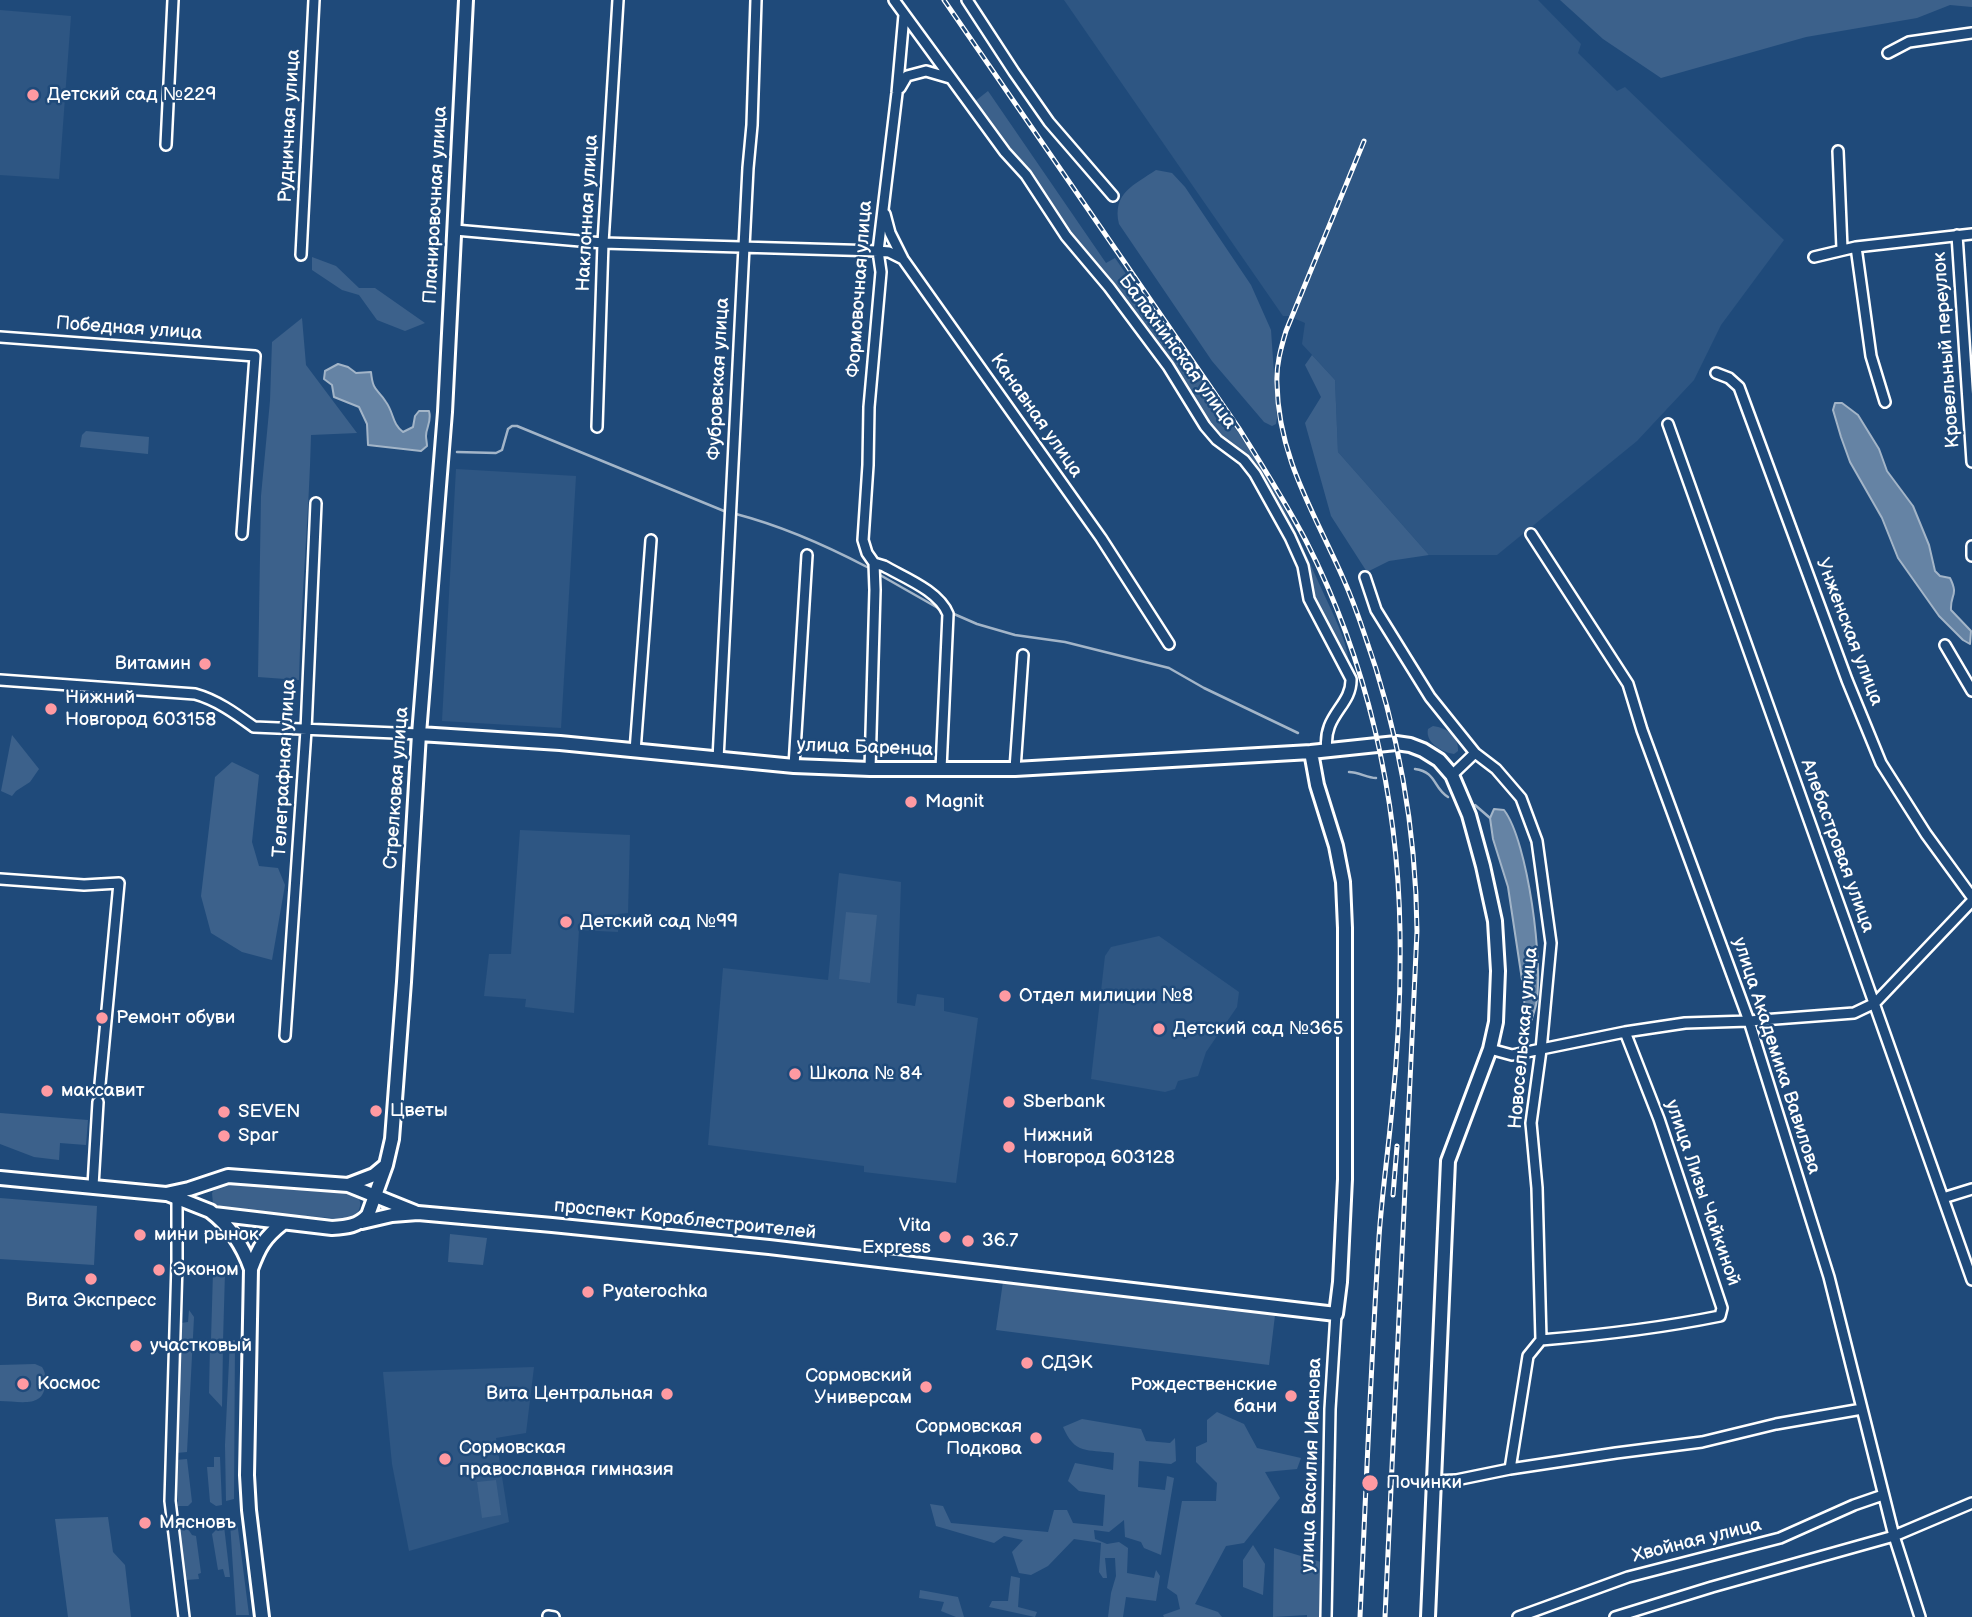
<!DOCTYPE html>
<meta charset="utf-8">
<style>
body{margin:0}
canvas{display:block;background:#1f4a7a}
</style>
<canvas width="1972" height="1617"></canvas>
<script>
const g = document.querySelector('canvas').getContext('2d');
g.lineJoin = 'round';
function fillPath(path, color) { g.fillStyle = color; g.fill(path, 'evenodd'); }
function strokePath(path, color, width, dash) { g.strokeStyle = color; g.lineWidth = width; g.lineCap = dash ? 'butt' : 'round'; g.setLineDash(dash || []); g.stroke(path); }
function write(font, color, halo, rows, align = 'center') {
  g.font = font + ' "Balsamiq Sans",sans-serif'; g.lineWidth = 5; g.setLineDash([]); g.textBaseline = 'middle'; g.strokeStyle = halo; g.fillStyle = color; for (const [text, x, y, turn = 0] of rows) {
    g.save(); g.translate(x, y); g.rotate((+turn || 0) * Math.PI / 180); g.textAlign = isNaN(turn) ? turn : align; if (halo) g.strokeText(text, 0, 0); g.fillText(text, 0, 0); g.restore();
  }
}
fillPath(new Path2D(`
 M1064 0H1538L1581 44 1578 53 1617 91 1625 87 1784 240 1721 325 1694 380 1637 441 1497 555H1429L1338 452 1335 380 1302 344 1305 323 1289 316H1283Z
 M0 10 71 16 59 179 0 175Z
 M456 469 576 476 561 728 442 721Z
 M520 830 630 835 628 913 618 914V932L579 930 574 1013 525 1007 526 999 484 996 489 954H511Z
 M839 873 901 882 897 1003 915 1006 917 994 944 998V1011L978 1018 956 1183 864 1172V1166L708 1145 723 968 828 980Z
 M1159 936 1239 992 1237 1007 1206 1052 1198 1076 1178 1081 1175 1089 1165 1092 1091 1079 1105 956 1111 947Z
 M534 1367 526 1433 496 1438 509 1522 409 1551 392 1464 383 1372Z`), '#2e5683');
fillPath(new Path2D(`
 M1560 0H1972V7L1950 5 1917 18 1806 37 1661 78 1603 39Z
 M988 91 1106 263 1115 258C1172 341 1237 421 1285 510 1299 537 1310 564 1323 592 1332 612 1352 650 1349 672L1311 594 1255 469 1218 435 1201 416 1148 333 1100 270 1069 235 974 102Z
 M1156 170 1172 173 1185 187 1251 285 1271 330 1277 418 1276 424 1272 426 1264 422 1212 361 1119 224C1112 193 1134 185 1156 170Z
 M312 257 336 266 359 288H375L425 323 405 331 377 320 359 295 342 290 312 270Z
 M302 318 306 365 357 433 311 435C309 517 301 598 299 680L258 677 261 496 270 401 272 342Z
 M1312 355 1335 380 1338 452 1429 555 1389 561 1367 572 1331 516 1305 423 1321 397 1305 365Z
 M86 431 149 437 148 454 80 447 82 435Z
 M1433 726C1447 728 1459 736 1458 751L1454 754C1442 752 1425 743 1428 729Z
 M12 735 39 769 30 782 16 791 12 796 1 791Z
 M232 762 259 775 252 842 259 866 278 868 285 885 272 960 242 952 211 933 201 896 215 777Z
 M846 912 877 915 870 983 839 979Z
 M0 1113 88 1120 86 1145 60 1143 59 1160 34 1157 0 1144Z
 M228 1181 346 1189C359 1195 365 1202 356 1215L345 1219 225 1210 213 1203 212 1193 218 1185Z
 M0 1198 97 1206 94 1265 0 1259Z
 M450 1234 487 1238 483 1265 448 1262Z
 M213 1272H225L223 1341 211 1340Z
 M1004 1275 1276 1307 1269 1365 996 1330Z
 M189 1310 194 1317 187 1452 176 1453 181 1323 188 1322Z
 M230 1340H235L234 1493V1499L226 1501 225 1445Z
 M210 1345H223L222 1407 209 1393Z
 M35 1364 42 1367C46 1373 45 1377 45 1383 45 1409 19 1401 0 1401V1365Z
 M1217 1412 1244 1424 1257 1448 1301 1458 1297 1469 1265 1472 1280 1498 1244 1543 1226 1546 1195 1604 1218 1612 1222 1617H1164L1163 1615 1180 1609 1177 1595 1167 1588 1182 1501H1216L1217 1483 1196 1462V1447L1207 1442V1420Z
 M1082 1419 1141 1429 1146 1441 1170 1443 1175 1438 1176 1461 1171 1464 1139 1461 1138 1487 1165 1490 1167 1476 1174 1478 1161 1555 1144 1548 1141 1542 1125 1537 1124 1520 1109 1532 1094 1530 1095 1539 1107 1544 1119 1542 1128 1548 1127 1573 1154 1578 1156 1570 1160 1576 1156 1601 1126 1597 1123 1617H1108L1111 1593 1116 1576 1115 1558H1105L1107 1578H1103L1099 1572 1101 1543 1074 1539 1048 1566 1031 1575 1019 1573 1012 1552 1023 1540 1004 1536 994 1543 936 1526 930 1504 943 1506 951 1523 1048 1532 1054 1510H1067L1073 1523 1103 1526 1105 1495 1079 1491 1068 1481 1075 1463 1113 1470 1114 1453C1087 1449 1075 1455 1063 1427Z
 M214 1457H220L222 1505 216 1506 210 1502 207 1467H214Z
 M187 1459 192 1502 188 1506H178L176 1460Z
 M496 1480 501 1515 482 1518 477 1482Z
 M108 1517 113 1552 125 1565 131 1617H68L55 1519Z
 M237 1521 249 1615H236L230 1522Z
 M220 1526H224L230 1577H225L223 1569 218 1570 212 1534Z
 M188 1529 192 1535 196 1536 201 1573 198 1574 199 1579 186 1580 179 1530Z
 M1253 1545 1265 1564 1263 1595 1243 1587V1560Z
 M1274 1548 1321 1562 1319 1617H1307V1615L1273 1617Z
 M1011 1576 1020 1578 1018 1607 1037 1612 1035 1617 989 1607 992 1601H1008Z
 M920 1590 958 1597 964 1617H956L941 1611 944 1602 919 1598Z`), '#3c618b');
const water = new Path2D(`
 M338 364 348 367 356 373 371 372C373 392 377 388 386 402 394 413 392 424 403 432L413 427 415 416 419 411H429C432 422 426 427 426 436 426 439 427 443 427 446L421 451 368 445 367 424 359 407 334 397 332 385 324 379 325 371Z
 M1835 403H1842L1858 415 1879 449 1887 471 1913 506 1929 545 1935 571 1940 576 1950 578C1959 596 1950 594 1951 610L1971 631 1970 644 1963 640 1939 616 1898 558 1882 518 1850 462 1841 437 1833 410Z
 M1494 809 1504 810C1528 841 1544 965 1536 1005 1533 1017 1528 1029 1525 1041L1524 993 1508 887 1493 839 1490 818Z`);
fillPath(water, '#6583a4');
strokePath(water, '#a3b5c8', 2);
strokePath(new Path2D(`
 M457 452 496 453 502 450 508 429 512 426H517L724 511
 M736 514C782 526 825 545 867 567
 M880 575 938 608
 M954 614 977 624 1015 635 1065 642 1169 668 1204 688 1298 733
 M1415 769C1437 772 1433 788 1448 797
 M1349 772C1359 772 1367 778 1376 778
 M1475 805 1490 818`), '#a3b5c8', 2.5);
strokePath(new Path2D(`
 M98 1102 100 1084`), '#41658e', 9, [9, 4.5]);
const street = new Path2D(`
 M894 0 1005 152 1026 175 1066 236 1109 287 1168 366 1205 426 1217 440 1244 460 1255 474 1290 537 1303 566 1309 599 1351 679C1352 706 1322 715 1327 750
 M967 0 1014 72 1049 122 1113 196
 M1888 53 1909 42 1972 33
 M900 88 907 76 926 71 950 78
 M166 145 173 0
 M1838 151 1842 249
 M885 214 890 233 903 259 1101 538 1169 644
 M455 230 603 243 878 251 889 252 903 259
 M1957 235 1972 462
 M1856 247 1871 356 1885 402
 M301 255 314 0
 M1814 257 1856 247 1972 234
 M0 337 255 356 242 534
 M1716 373 1729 378 1739 387 1847 680 1881 763 1926 834 1972 897
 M1668 424C1769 710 1872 994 1972 1280
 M597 427 603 243 618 0
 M1531 534 1628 684 1642 730 1749 1021 1829 1277 1894 1536 1920 1617
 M1972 546V556
 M874 563 884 566C905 578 939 591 948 614L941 769
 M1365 577 1376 610 1430 697 1475 753 1496 769 1521 798 1537 841 1551 943 1541 1050 1531 1123 1537 1188 1541 1340 1528 1356 1510 1469
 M1945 645 1972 691
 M0 680 195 694C217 700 236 714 254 727L419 734
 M635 751 651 540
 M718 759 748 168 752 125 756 0
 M794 766 807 555
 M870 769 875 590 874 563 867 553 863 540 868 465 869 407 881 272 878 251 897 93 904 15
 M1015 769 1023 655
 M1452 775 1475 753
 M0 879 84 885 119 883 100 1084
 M285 1036 306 730 316 503
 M1490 1049 1512 1055 1625 1032 1685 1023 1749 1021 1854 1013 1875 1003 1972 901
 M93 1186 98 1102
 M177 1198V1263L170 1501 184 1617
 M1943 1198 1972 1189
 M1541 1340C1601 1335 1661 1328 1720 1316L1722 1308 1659 1119 1625 1032
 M1433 1481 1456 1480 1510 1469 1616 1453 1702 1442 1776 1424 1862 1409
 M548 1616 554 1617
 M1326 1617 1330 1409 1336 1314
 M1518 1617 1628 1577 1780 1538 1854 1505 1883 1495
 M1615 1617 1712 1587 1894 1536 1972 1503`);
const secondary = new Path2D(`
 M419 734 560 743 794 766 870 769H1015L1311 752 1396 743 1410 745 1423 750 1439 760 1452 775 1469 815 1483 866 1495 921 1498 971 1496 1022 1490 1049 1448 1161 1428 1617
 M0 1178 166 1194 189 1189 228 1176 348 1185 415 1212
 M348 1185 374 1175 386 1165
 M167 1194 210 1211C230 1226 243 1246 251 1269
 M214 1214 332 1228C347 1227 358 1226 368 1215L386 1165 392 1139 404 982 419 734 445 412 466 0
 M362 1222 392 1215 418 1213 552 1225 769 1247 1336 1314 1340 1282 1345 1179V928L1343 882 1336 846 1317 785 1311 752
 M262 1617 249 1510 247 1475 251 1269C259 1247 264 1238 283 1223`);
strokePath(street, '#fff', 14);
strokePath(secondary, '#fff', 18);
strokePath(street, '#1f4a7a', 9);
strokePath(secondary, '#1f4a7a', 12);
const rail = new Path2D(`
 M944 0 1240 430C1263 467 1286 503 1306 541 1367 660 1398 798 1400 931 1401 990 1398 1050 1392 1109 1388 1152 1382 1194 1379 1237 1371 1364 1366 1490 1360 1617
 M1364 141 1286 331C1281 348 1276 365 1277 383 1278 457 1314 512 1343 578 1351 596 1358 615 1364 633 1398 728 1416 830 1417 931L1385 1617
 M1393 1195 1397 1146`);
strokePath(rail, '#fff', 5);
strokePath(rail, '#1f4a7a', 2.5, [8]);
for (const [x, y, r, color] of [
 [33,95,7,"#ff9aa2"],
 [205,664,7,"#ff9aa2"],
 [51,709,7,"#ff9aa2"],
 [911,802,7,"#ff9aa2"],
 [566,922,7,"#ff9aa2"],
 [1005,996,7,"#ff9aa2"],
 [102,1018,7,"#ff9aa2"],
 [1159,1029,7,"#ff9aa2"],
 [795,1074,7,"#ff9aa2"],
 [47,1091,7,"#ff9aa2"],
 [1009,1102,7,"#ff9aa2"],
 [376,1111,7,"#ff9aa2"],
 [224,1112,7,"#ff9aa2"],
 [224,1136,7,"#ff9aa2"],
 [1009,1147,7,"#ff9aa2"],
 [140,1235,7,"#ff9aa2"],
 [945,1237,7,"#ff9aa2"],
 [968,1241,7,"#ff9aa2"],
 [159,1270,7,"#ff9aa2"],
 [91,1279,7,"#ff9aa2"],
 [588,1292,7,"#ff9aa2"],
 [136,1346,7,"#ff9aa2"],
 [1027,1363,7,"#ff9aa2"],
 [23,1384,7,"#ff9aa2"],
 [926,1387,7,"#ff9aa2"],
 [667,1394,7,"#ff9aa2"],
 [1291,1396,7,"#ff9aa2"],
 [1036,1438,7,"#ff9aa2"],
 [445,1459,7,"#ff9aa2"],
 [1370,1483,9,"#ff9aa2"],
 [145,1523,7,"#ff9aa2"]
]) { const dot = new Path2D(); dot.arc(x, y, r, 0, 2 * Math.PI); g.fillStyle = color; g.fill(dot); strokePath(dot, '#1f4a7a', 2.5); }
write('19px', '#fff', '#1f4a7a', [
 ["Детский сад №229",47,95],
 ["Витамин",191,664,"right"],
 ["Нижний",65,698],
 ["Новгород 603158",65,720],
 ["Magnit",925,802],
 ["Детский сад №99",580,922],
 ["Отдел милиции №8",1019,996],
 ["Ремонт обуви",116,1018],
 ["Детский сад №365",1173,1029],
 ["Школа № 84",809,1074],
 ["максавит",61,1091],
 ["Sberbank",1023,1102],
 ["Цветы",390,1111],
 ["SEVEN",238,1112],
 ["Spar",238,1136],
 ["Нижний",1023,1136],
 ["Новгород 603128",1023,1158],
 ["Vita",931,1226,"right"],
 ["Express",931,1248,"right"],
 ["мини рынок",154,1235],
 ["36.7",982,1241],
 ["Эконом",173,1270],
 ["Pyaterochka",602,1292],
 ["Вита Экспресс",91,1301,"center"],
 ["участковый",150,1346],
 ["СДЭК",1041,1363],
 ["Сормовский",912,1376,"right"],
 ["Универсам",912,1398,"right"],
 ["Космос",37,1384],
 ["Рождественские",1277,1385,"right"],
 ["бани",1277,1407,"right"],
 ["Вита Центральная",653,1394,"right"],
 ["Сормовская",1022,1427,"right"],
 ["Подкова",1022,1449,"right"],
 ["Сормовская",459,1448],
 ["православная гимназия",459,1470],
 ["Починки",1386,1483],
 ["Мясновъ",159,1523]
], 'left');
write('19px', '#fff', '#1f4a7a', [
 ["Рудничная улица",290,126,-87],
 ["Планировочная улица",436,205,-87],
 ["Наклонная улица",588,213,-87],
 ["Формовочная улица",860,289,-86],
 ["Победная улица",129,329,4],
 ["Кровельный переулок",1947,350,-94],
 ["Балахнинская улица",1177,352,54],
 ["Фубровская улица",719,379,-87],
 ["Канавная улица",1036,416,55],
 ["Унженская улица",1849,632,69],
 ["улица Баренца",865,748,2],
 ["Телеграфная улица",285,768,-87],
 ["Стрелковая улица",397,788,-86],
 ["Алебастровая улица",1837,846,70],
 ["Новосельская улица",1524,1038,-85],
 ["улица Академика Вавилова",1776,1056,72],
 ["улица Лизы Чайкиной",1702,1193,71],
 ["проспект Кораблестроителей",685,1220,6],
 ["улица Василия Иванова",1312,1465,-88],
 ["Хвойная улица",1697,1541,-14]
]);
</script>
